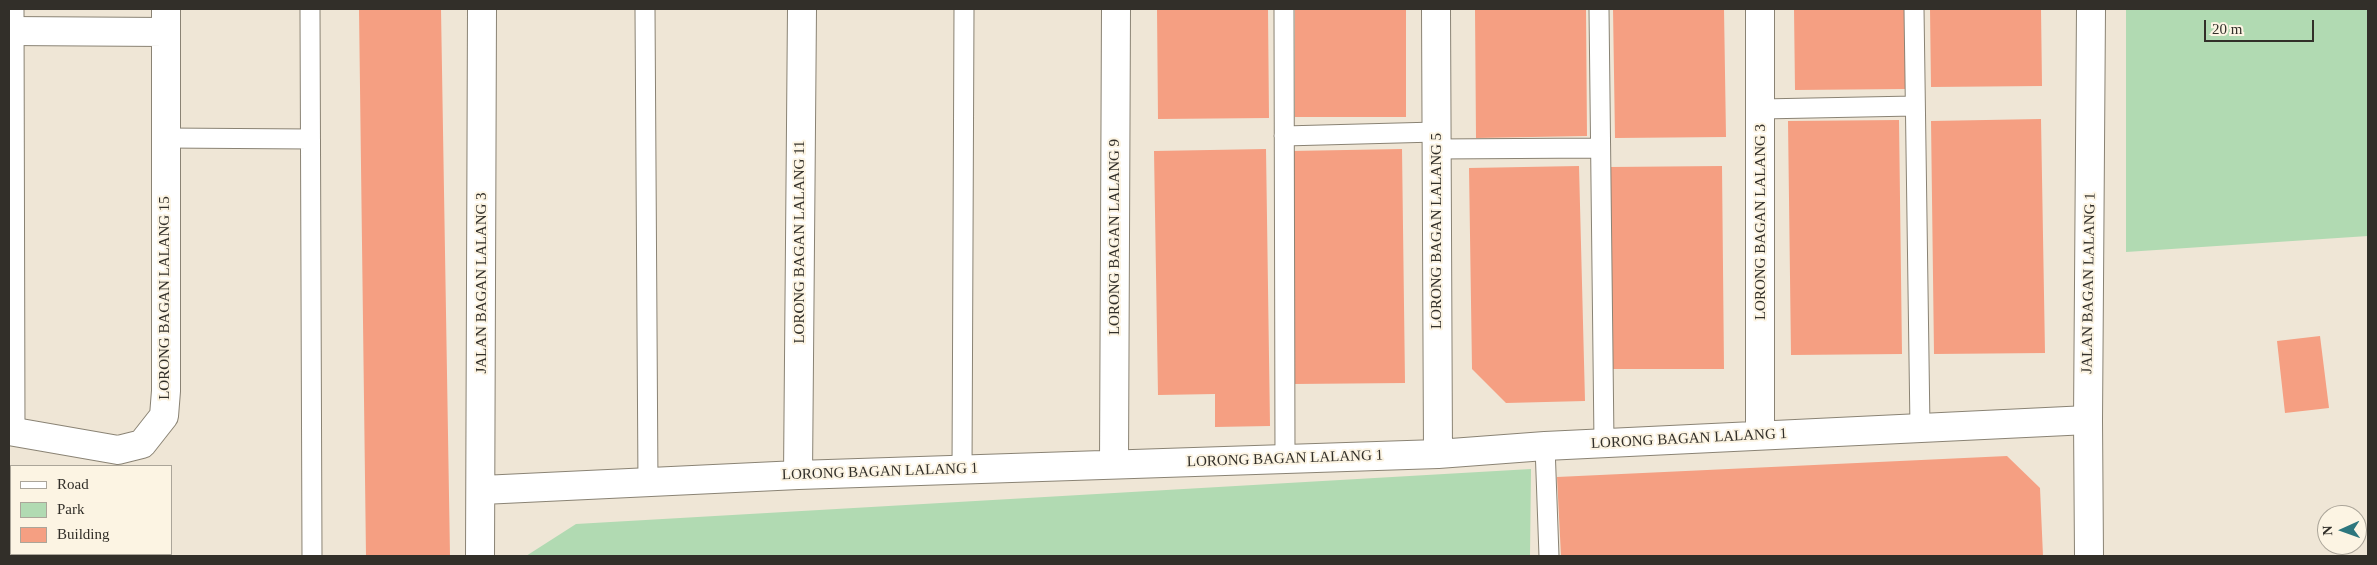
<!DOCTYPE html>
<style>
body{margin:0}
#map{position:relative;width:2377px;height:565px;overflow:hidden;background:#efe6d6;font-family:"Times New Roman",serif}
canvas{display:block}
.frame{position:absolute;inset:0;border:10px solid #322f29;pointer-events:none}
.legend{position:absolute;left:10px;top:465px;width:162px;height:90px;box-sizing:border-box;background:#fcf4e3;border:1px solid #aba599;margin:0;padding:6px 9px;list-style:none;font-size:15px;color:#322f29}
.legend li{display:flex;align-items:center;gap:10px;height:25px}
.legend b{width:25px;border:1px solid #aba599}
.north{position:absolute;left:2317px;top:505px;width:50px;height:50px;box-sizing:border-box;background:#fcf4e3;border:1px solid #aba599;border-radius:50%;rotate:268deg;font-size:14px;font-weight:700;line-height:20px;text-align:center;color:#322f29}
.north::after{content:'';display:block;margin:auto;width:18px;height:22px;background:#2d767d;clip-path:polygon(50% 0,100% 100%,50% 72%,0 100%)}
.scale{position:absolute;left:2204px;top:20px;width:110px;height:22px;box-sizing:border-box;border:2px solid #322f29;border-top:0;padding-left:6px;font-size:15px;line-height:18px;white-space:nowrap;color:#322f29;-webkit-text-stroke:4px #fcf4e3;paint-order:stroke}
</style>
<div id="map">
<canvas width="2377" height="565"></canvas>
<div class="frame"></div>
<ul class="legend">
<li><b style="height:6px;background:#fff"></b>Road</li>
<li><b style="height:14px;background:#b1dab2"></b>Park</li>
<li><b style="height:14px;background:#f59f82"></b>Building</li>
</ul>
<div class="north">N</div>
<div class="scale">20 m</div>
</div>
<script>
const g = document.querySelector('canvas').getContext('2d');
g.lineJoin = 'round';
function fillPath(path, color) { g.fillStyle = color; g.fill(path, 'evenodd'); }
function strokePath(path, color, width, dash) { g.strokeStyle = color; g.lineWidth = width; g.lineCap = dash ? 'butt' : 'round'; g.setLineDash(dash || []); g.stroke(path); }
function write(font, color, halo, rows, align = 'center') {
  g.font = font + ' "Times New Roman",serif'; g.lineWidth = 4; g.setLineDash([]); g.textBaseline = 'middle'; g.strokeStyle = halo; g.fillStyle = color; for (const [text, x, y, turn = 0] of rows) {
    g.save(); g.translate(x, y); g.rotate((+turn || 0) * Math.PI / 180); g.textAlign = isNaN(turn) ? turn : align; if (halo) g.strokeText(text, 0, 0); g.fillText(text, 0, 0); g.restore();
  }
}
fillPath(new Path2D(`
 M2126 9H2368V236L2126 252Z
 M1531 469 1530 556H526L576 524Z`), '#b1dab2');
fillPath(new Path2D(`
 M359 9H441L450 556H366Z
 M1157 9H1268L1269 118 1158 119Z
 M1295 9H1406V117H1295Z
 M1475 9H1586L1587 136 1476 138Z
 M1613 9H1724L1726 137 1615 138Z
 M1794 9H1905L1906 89 1795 90Z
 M1930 9H2041L2042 86 1931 87Z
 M2041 119 2045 353 1934 354 1931 121Z
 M1899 120 1902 354 1791 355 1788 121Z
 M1266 149 1270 426 1215 427V394L1158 395 1154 151Z
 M1402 149 1405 383 1294 384 1291 151Z
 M1579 166 1585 401 1506 403 1472 369 1469 168Z
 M1722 166 1724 369H1613L1610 167Z
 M2320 336 2329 408 2285 413 2277 341Z
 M2007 456 2040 488 2043 556H1561L1557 477Z`), '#f59f82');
const lane = new Path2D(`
 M14 9 15 433
 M310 9 312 556
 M645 9 648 484
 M1284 9 1285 458
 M1599 9 1604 443
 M1914 9 1920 428
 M1761 109 1914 106
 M1284 136 1436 132
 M165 138 309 139
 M1436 149 1599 148
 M1545 446 1549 556
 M962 469 964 9`);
const street = new Path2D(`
 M1436 9 1438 454
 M9 31 165 32
 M9 431 118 450 142 444 164 416 166 391V9
 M1760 435V9
 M1114 464 1116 9
 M798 475 802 9
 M482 490 798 475 1438 454 1545 446 2088 420
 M480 556 482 9`);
const secondary = new Path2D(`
 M2089 556 2088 420 2091 9`);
strokePath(lane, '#8a8374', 21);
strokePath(street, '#8a8374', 30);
strokePath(secondary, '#8a8374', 30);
strokePath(lane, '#fff', 19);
strokePath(street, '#fff', 28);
strokePath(secondary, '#fff', 28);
write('15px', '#322f29', '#fcf4e3', [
 ["LORONG BAGAN LALANG 3",1761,222,-90],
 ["LORONG BAGAN LALANG 5",1437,231,-90],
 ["LORONG BAGAN LALANG 9",1115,237,-90],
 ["LORONG BAGAN LALANG 11",800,242,-90],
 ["JALAN BAGAN LALANG 3",482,283,-90],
 ["JALAN BAGAN LALANG 1",2089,283,-89],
 ["LORONG BAGAN LALANG 15",165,298,-90],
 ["LORONG BAGAN LALANG 1",1689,439,-3],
 ["LORONG BAGAN LALANG 1",1285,459,-2],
 ["LORONG BAGAN LALANG 1",880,472,-2]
]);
</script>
